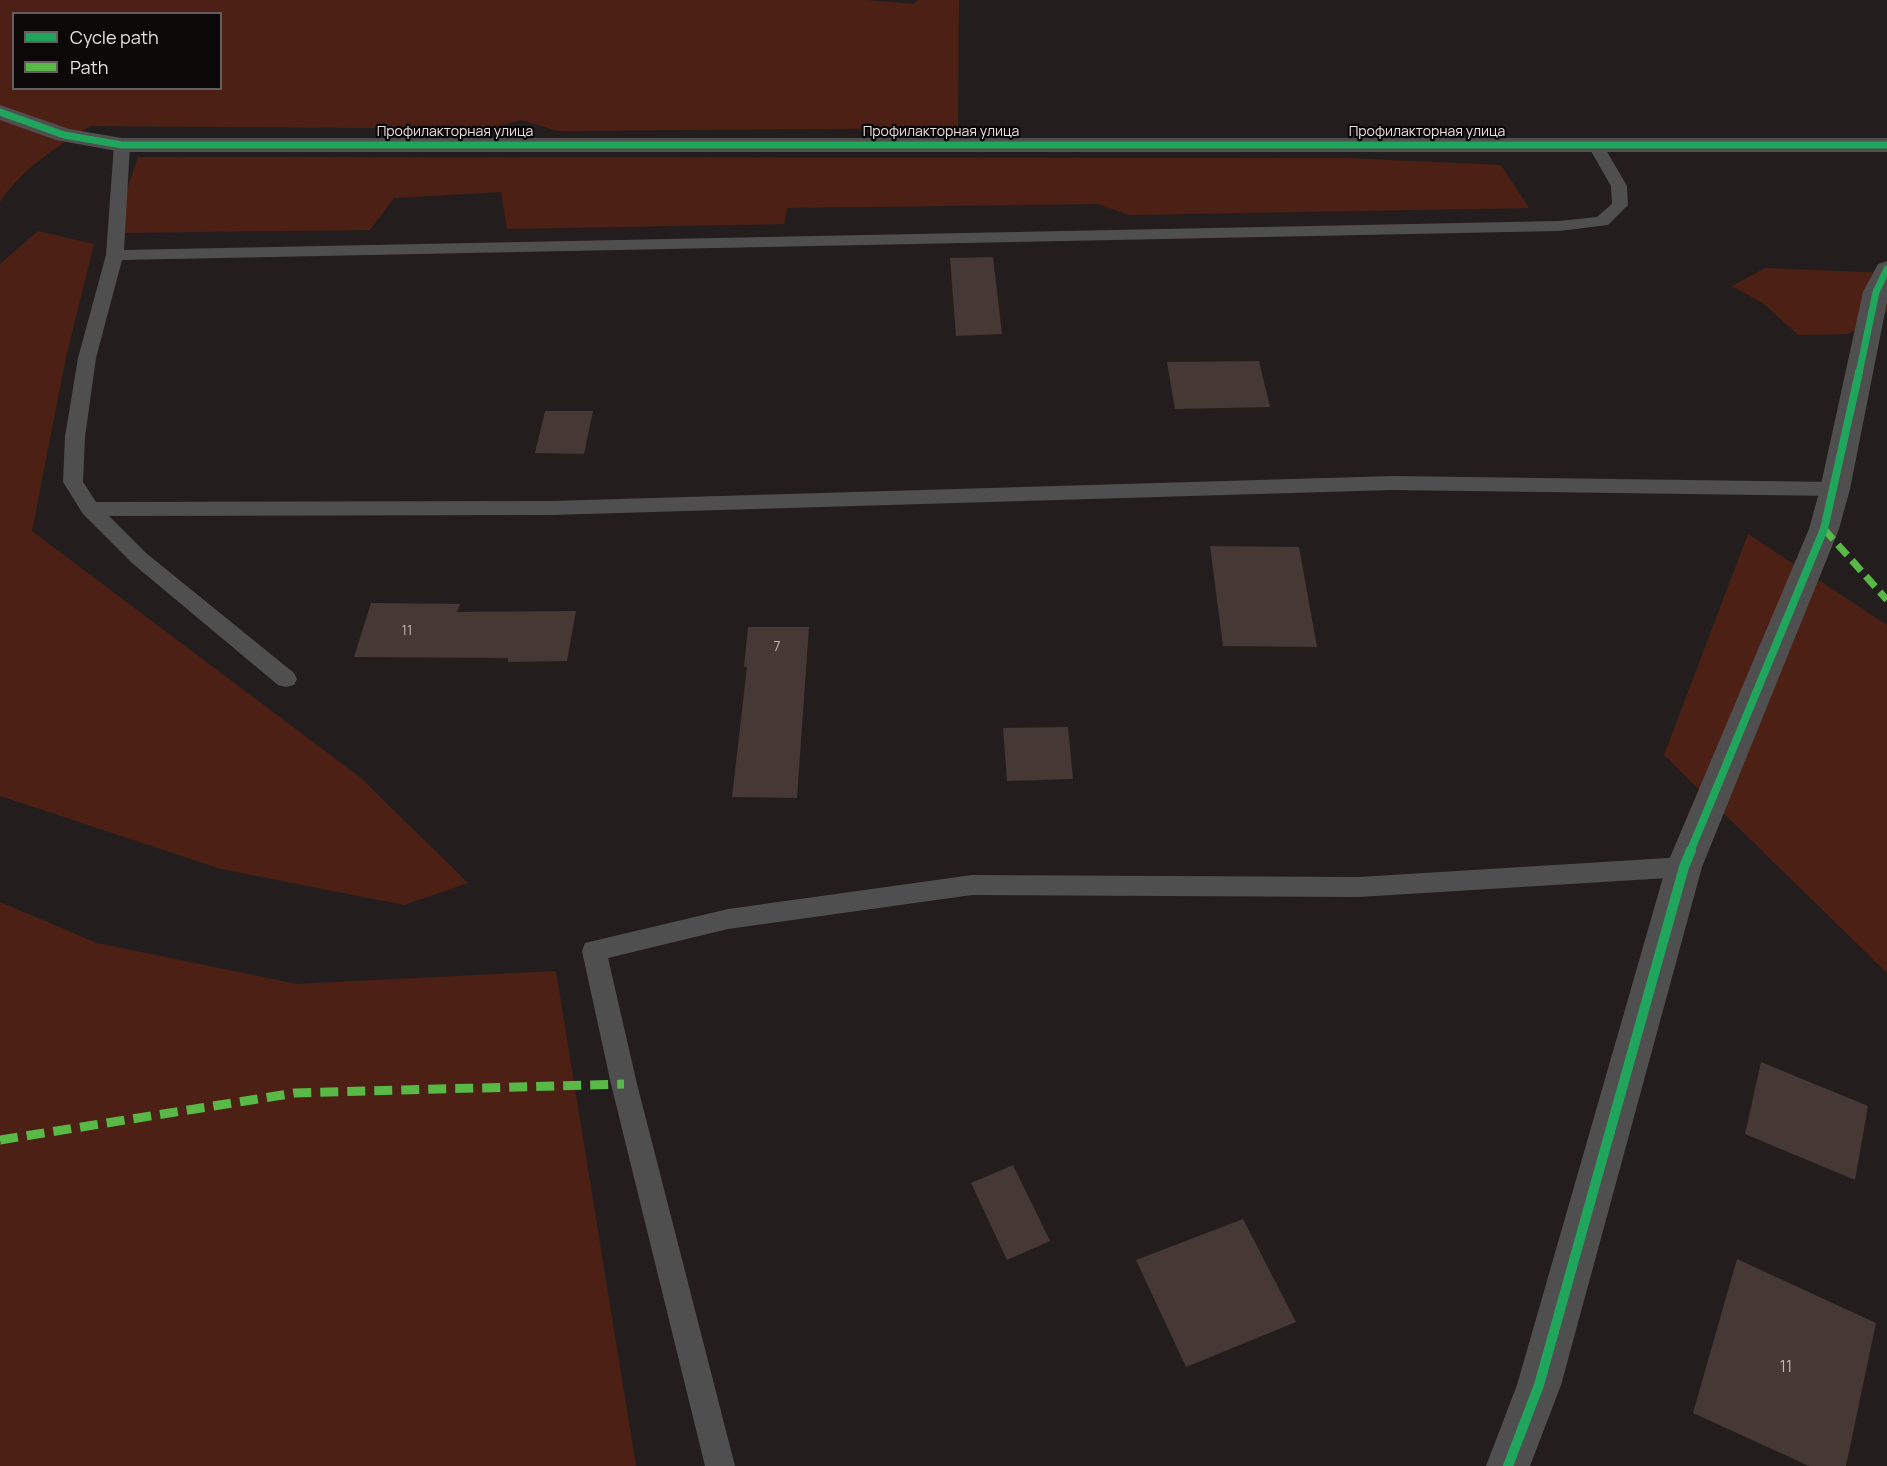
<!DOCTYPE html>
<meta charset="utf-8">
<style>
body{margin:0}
#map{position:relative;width:1887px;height:1466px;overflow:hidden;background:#231e1d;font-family:Manrope,sans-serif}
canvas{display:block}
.legend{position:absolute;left:12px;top:12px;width:210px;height:78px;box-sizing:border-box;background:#0c0808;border:2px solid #635e5e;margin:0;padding:8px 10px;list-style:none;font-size:18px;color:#e6e0de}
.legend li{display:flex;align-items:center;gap:12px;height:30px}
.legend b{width:30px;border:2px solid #635e5e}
</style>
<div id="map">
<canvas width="1887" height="1466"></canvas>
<ul class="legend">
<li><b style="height:8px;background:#20a55d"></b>Cycle path</li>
<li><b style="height:8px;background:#58b947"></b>Path</li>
</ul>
</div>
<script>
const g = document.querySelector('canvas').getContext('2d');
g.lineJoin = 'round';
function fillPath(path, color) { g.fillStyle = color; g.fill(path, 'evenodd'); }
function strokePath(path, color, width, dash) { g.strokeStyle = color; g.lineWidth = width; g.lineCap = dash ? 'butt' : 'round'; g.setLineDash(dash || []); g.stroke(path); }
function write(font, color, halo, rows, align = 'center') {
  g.font = font + ' Manrope,sans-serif'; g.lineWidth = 4.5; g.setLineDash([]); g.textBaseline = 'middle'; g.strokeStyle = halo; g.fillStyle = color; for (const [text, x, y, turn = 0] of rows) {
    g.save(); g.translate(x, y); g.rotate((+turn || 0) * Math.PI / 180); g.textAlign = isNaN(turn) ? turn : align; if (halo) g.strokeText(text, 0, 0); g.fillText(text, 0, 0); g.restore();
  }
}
fillPath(new Path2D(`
 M0 0H867L913 4 918 0H959L958 128 558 131 521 120 490 129 90 126C57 147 21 169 0 202ZM14 14H220V88H14Z
 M138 157 1347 158 1501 165 1529 208 1129 215 1098 204 787 208 784 224 507 229 501 192 394 198 370 230 112 233Z
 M38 231 94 244 66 357 32 531 361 778 468 883 404 905 221 869 0 796V264Z
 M1765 268 1887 273V312L1848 334 1798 335 1764 304 1732 286Z
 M1748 534 1887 625V973L1664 755Z
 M0 902 97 943 297 984 556 971 636 1466H0Z`), '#4d2015');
fillPath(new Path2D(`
 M993 257 1002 334 956 336 950 258Z
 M1259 361 1270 407 1175 409 1167 362Z
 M545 411H593L584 454 535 453Z
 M1210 546 1299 547 1317 647 1223 646Z
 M371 603 460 604 457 612 576 611 567 661 508 662V658L354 657Z
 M748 627H809L797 798 732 797 747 667H744Z
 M1068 727 1073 779 1007 781 1003 728Z
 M1761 1062 1868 1106 1855 1180 1745 1134Z
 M1013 1165 1050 1241 1007 1260 971 1183Z
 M1243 1219 1296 1322 1186 1367 1136 1260Z
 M1737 1259 1876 1323 1846 1466H1809L1693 1413Z`), '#453835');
fillPath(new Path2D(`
 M122 140 130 145 124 250 1559 221 1597 217 1612 204 1611 186 1588 146 1596 141 1602 143 1627 186 1628 205 1608 225 1559 231 122 260 96 358 85 437 83 482 96 502 552 501 1393 476 1835 482 1842 484 1845 489 1842 494 1835 496 1393 490 552 515 109 516 146 553 294 673 297 679 294 685 286 687 278 685 132 563 83 514 63 482 65 437 78 358 106 255 114 145Z
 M1684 857 1692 860 1696 867 1692 874 1684 877 1359 897 972 895 728 929 608 958 637 1084 735 1466H705L611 1084 582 951 585 943 728 909 972 875 1359 877Z`), '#504f4f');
fillPath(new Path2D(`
 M0 105 69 129 122 138H1887V152H122L56 140 0 120Z
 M1887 261V302L1850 489 1839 529 1702 867 1561 1385 1530 1466H1486L1517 1385 1666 867 1809 529 1820 489 1863 292 1878 264Z`), '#504f4f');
strokePath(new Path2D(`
 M1824 529 1887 600`), '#58b947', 7, [14, 7]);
strokePath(new Path2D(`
 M0 1140 295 1093 624 1084`), '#58b947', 9, [18, 9]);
strokePath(new Path2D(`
 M0 112 64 135 122 145H1887
 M1859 373 1876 292 1887 269`), '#20a55d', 7);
strokePath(new Path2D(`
 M1690 852 1824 529 1859 372`), '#20a55d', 8);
strokePath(new Path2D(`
 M1508 1466 1539 1385 1684 867 1691 850`), '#20a55d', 10);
write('14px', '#e6e0de', '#0c0808', [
 ["Профилакторная улица",455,132],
 ["Профилакторная улица",941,132],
 ["Профилакторная улица",1427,132]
]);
write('14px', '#beb6b4', null, [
 ["11",407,631],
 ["7",777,647]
]);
write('16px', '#beb6b4', null, [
 ["11",1786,1368]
]);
</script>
